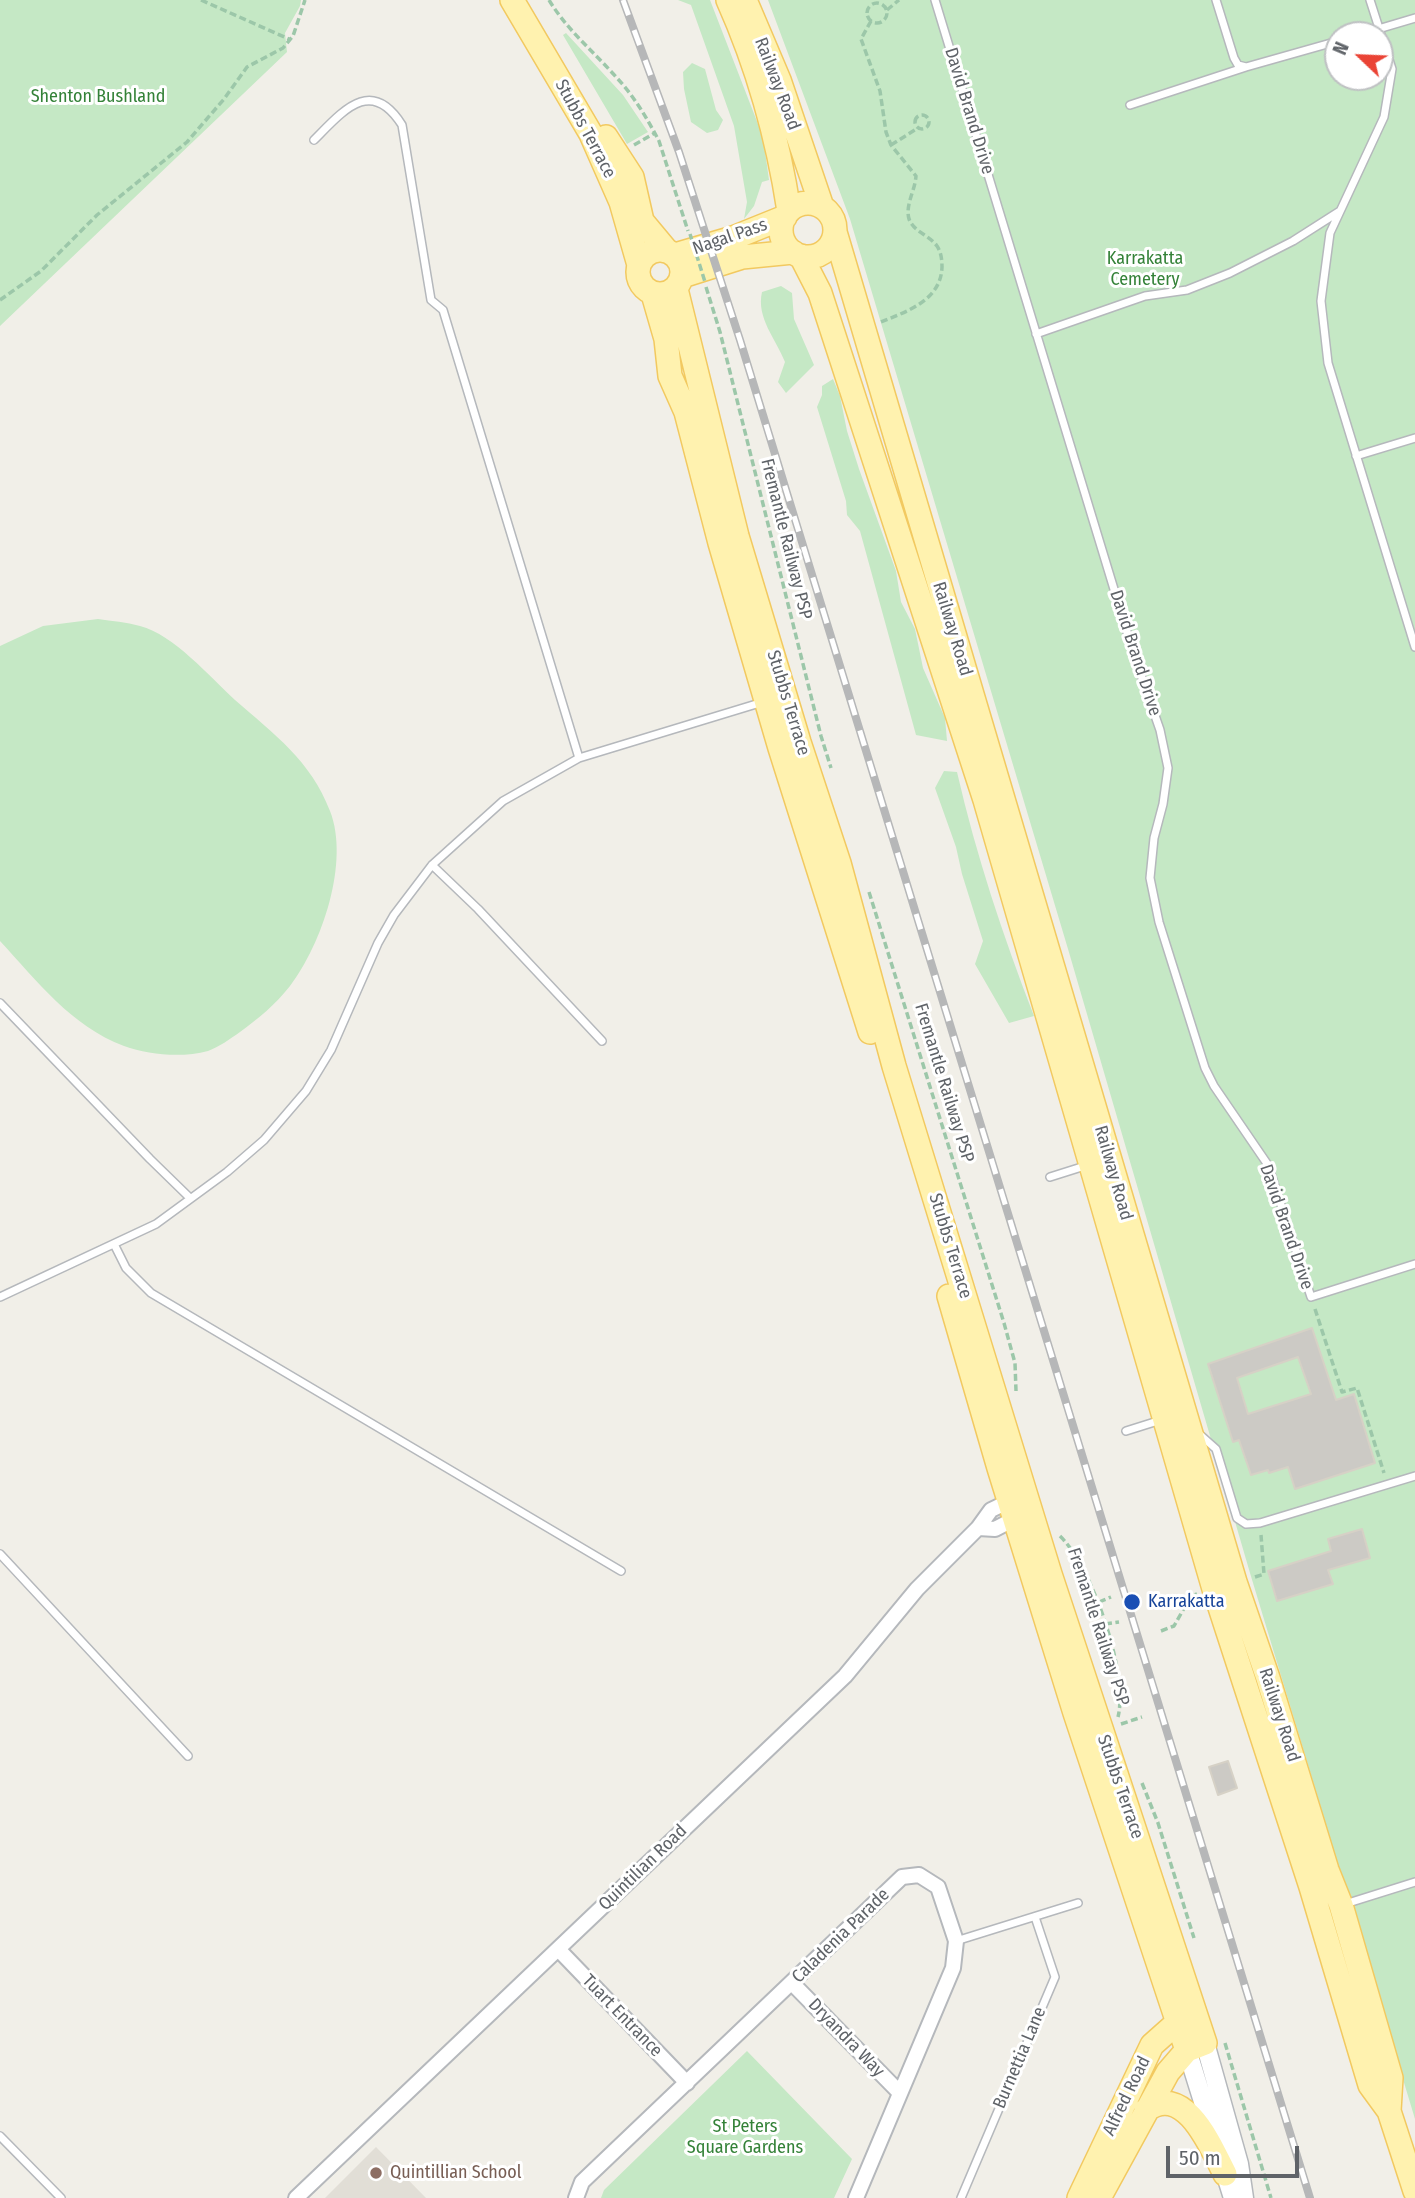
<!DOCTYPE html>
<style>
body{margin:0}
#map{position:relative;width:1415px;height:2198px;overflow:hidden;background:#f1efe8;font-family:"Fira Sans Condensed",sans-serif}
canvas{display:block}
.north{position:absolute;left:1324px;top:21px;width:70px;height:70px;box-sizing:border-box;background:#fff;border:2px solid #bfc1c3;border-radius:50%;rotate:293deg;font-size:19px;font-weight:700;line-height:28px;text-align:center;color:#5f6368}
.north::after{content:'';display:block;margin:auto;width:24px;height:32px;background:#ea4335;clip-path:polygon(50% 0,100% 100%,50% 72%,0 100%)}
.scale{position:absolute;left:1166px;top:2146px;width:133px;height:32px;box-sizing:border-box;border:4px solid #5f6368;border-top:0;padding-left:9px;font-size:21px;line-height:24px;white-space:nowrap;color:#5f6368;-webkit-text-stroke:5px #fff;paint-order:stroke}
</style>
<div id="map">
<canvas width="1415" height="2198"></canvas>
<div class="north">N</div>
<div class="scale">50 m</div>
</div>
<script>
const g = document.querySelector('canvas').getContext('2d');
g.lineJoin = 'round';
function fillPath(path, color) { g.fillStyle = color; g.fill(path, 'evenodd'); }
function strokePath(path, color, width, dash) { g.strokeStyle = color; g.lineWidth = width; g.lineCap = dash ? 'butt' : 'round'; g.setLineDash(dash || []); g.stroke(path); }
function write(font, color, halo, rows, align = 'center') {
  g.font = font + ' "Fira Sans Condensed",sans-serif'; g.lineWidth = 6; g.setLineDash([]); g.textBaseline = 'middle'; g.strokeStyle = halo; g.fillStyle = color; for (const [text, x, y, turn = 0] of rows) {
    g.save(); g.translate(x, y); g.rotate((+turn || 0) * Math.PI / 180); g.textAlign = isNaN(turn) ? turn : align; if (halo) g.strokeText(text, 0, 0); g.fillText(text, 0, 0); g.restore();
  }
}
fillPath(new Path2D(`
 M376 2147 426 2198H325Z`), '#e1ded6');
fillPath(new Path2D(`
 M0 0H301L300 6 285 33 287 52 0 326Z
 M678 0H710L763 137 769 180 762 182 754 206 744 219 747 202 734 126 691 5Z
 M768 0H1415V2119L1250 1573 1068 949 850 219ZM1338 35H1380V77H1338Z
 M566 33 623 95 648 132 627 144 563 35Z
 M692 63 705 69 716 110 723 120 718 130 707 133 691 122 684 89 683 72Z
 M781 286 792 293 794 319 814 365 786 393 778 382 785 362C776 339 756 318 762 292Z
 M833 379 840 396 847 431 859 469 896 571 901 602 915 629 923 668 945 718 947 741 916 735 860 531 847 515 846 501 817 407 822 395V386Z
 M98 619C112 621 126 622 140 626 174 635 209 676 235 700 274 734 311 761 330 811 350 862 322 944 290 986 276 1004 258 1019 240 1032 230 1039 219 1047 208 1051 182 1058 149 1055 124 1046 71 1026 37 981 0 941V646L43 626Z
 M944 771 957 772C976 855 1003 936 1034 1016L1009 1023 975 964 983 941 962 874 956 847 935 788Z
 M747 2051 852 2159 834 2198H601L604 2190Z`), '#c5e8c5');
const building = new Path2D(`
 M1312 1328 1336 1400 1354 1394 1375 1463 1295 1489 1288 1467 1269 1473 1268 1470 1251 1475 1239 1440 1233 1442 1208 1364ZM1298 1357 1311 1394 1248 1414 1237 1378Z
 M1362 1529 1370 1558 1328 1570 1333 1584 1277 1601 1268 1571 1331 1551 1328 1539Z
 M1228 1761 1237 1788 1218 1795 1209 1767Z`);
fillPath(building, '#cccac5');
strokePath(building, '#d6d1c6', 2);
const service = new Path2D(`
 M935 0 1134 655 1160 730 1168 768 1163 804 1154 838 1150 878 1159 922 1205 1068 1214 1086 1268 1165 1311 1297 1415 1264
 M1216 0 1234 58 1238 65 1246 67 1338 41
 M1370 0 1392 69 1384 117 1330 233 1321 301 1328 363 1415 647
 M1358 35 1415 18
 M1130 105 1246 67
 M314 140C343 111 371 76 402 125L431 300 443 310 579 758
 M1036 334 1145 296 1187 290 1230 273 1293 241 1340 211
 M1356 456 1415 438
 M432 865 478 909 602 1041
 M0 1003 150 1159 190 1198
 M1050 1177 1088 1165
 M114 1244 126 1268 151 1293 621 1571
 M0 1297 156 1224 227 1172 264 1140 306 1091 331 1050 378 943 394 915 432 865 503 801 579 758 763 702
 M1126 1431 1161 1420
 M1198 1433 1216 1449 1237 1518 1246 1524 1260 1523 1415 1476
 M0 1554 188 1756
 M1345 1904 1415 1882
 M956 1941 1078 1903
 M0 2136 61 2198
 M961 2198 1055 1977 1035 1917`);
const minor = new Path2D(`
 M978 1528 995 1529 1020 1516
 M558 1949 687 2083
 M792 1983 900 2093
 M296 2198 845 1676 917 1589 978 1528 991 1510 1016 1498
 M576 2198 582 2182 902 1877 919 1875 938 1887 956 1941 953 1968 856 2198`);
const tertiary = new Path2D(`
 M1205 2043 1239 2164 1244 2198
 M1187 2050 1233 2198`);
const primary = new Path2D(`
 M512 0 591 134 621 202 639 265
 M728 0C758 67 778 139 789 211
 M745 0 779 80 822 207
 M606 137 632 177 642 221 667 251
 M781 230a27 27 0 1 1 54 0a27 27 0 1 1-54 0Z
 M835 232 1235 1582 1268 1678 1327 1870 1341 1905 1391 2078 1389 2111
 M638 272a22 22 0 1 1 44 0a22 22 0 1 1-44 0Z
 M675 255 733 238 785 217
 M801 256 820 293 985 800 1214 1589 1311 1887 1370 2085 1389 2111 1415 2191
 M682 276 742 257 793 252
 M676 289 737 536 799 742 839 863 894 1066 1050 1574 1205 2043 1187 2050 1168 2072 1099 2198
 M653 294 666 339 670 376 686 412 720 543 780 748 870 1032
 M949 1296 999 1468 1075 1713 1187 2050
 M1146 2110C1185 2082 1211 2147 1225 2174
 M1079 2198 1152 2045 1179 2021 1190 2017`);
strokePath(service, '#b5b8bc', 10);
strokePath(minor, '#b5b8bc', 18);
strokePath(tertiary, '#b5b8bc', 21);
strokePath(primary, '#f2c960', 26);
strokePath(new Path2D(`
 M201 0 289 39
 M549 0C567 30 594 52 617 78 634 96 648 120 659 141L688 231
 M867 13a10 10 0 1 1 20 0a10 10 0 1 1-20 0Z
 M887 10 899 0
 M871 21 861 39 880 91 886 132 891 145 916 176C915 191 905 205 909 219 914 232 929 235 937 246 941 252 942 259 942 267 941 300 908 311 881 322
 M915 122a7 7 0 1 1 14 0a7 7 0 1 1-14 0Z
 M634 145 655 133
 M891 145 918 128
 M706 287 720 332 821 736 831 768
 M0 300 41 271 97 215 187 142 224 99 247 67 283 48 293 36 305 0
 M869 892 1004 1323 1015 1363 1016 1391
 M1315 1309 1342 1392 1357 1388 1384 1473
 M1060 1536C1092 1567 1129 1674 1118 1717
 M1255 1577 1264 1574 1261 1535
 M1099 1602 1111 1597
 M1152 1602 1169 1598 1191 1596
 M1105 1624 1119 1622
 M1161 1631 1174 1626 1191 1596 1197 1594
 M1121 1724 1142 1717
 M1142 1783 1158 1823 1194 1938
 M1225 2043 1271 2198`), '#9cc7a9', 3.5, [7, 3.5]);
strokePath(service, '#fff', 7);
strokePath(minor, '#fff', 14);
strokePath(tertiary, '#fff', 18);
strokePath(primary, '#fff2af', 23);
const rail = new Path2D(`
 M623 0 679 152 740 340 1310 2198`);
strokePath(rail, '#b6b7b8', 8);
strokePath(rail, '#fff', 5, [16]);
strokePath(new Path2D(`
 M690 234 705 282`), '#9cc7a9', 3.5, [7, 3.5]);
for (const [x, y, r, color] of [
 [1132,1602,9,"#1a4fb4"],
 [376,2173,7,"#8d6e63"]
]) { const dot = new Path2D(); dot.arc(x, y, r, 0, 2 * Math.PI); g.fillStyle = color; g.fill(dot); strokePath(dot, '#fff', 2.5); }
write('18px', '#5f6368', '#fff', [
 ["Railway Road",777,84,69],
 ["David Brand Drive",969,111,73],
 ["Stubbs Terrace",585,129,62],
 ["Nagal Pass",730,237,-19],
 ["Fremantle Railway PSP",786,539,76],
 ["Railway Road",952,629,73],
 ["David Brand Drive",1135,653,72],
 ["Stubbs Terrace",788,703,73],
 ["Fremantle Railway PSP",944,1083,73],
 ["Railway Road",1113,1173,74],
 ["David Brand Drive",1286,1227,71],
 ["Stubbs Terrace",950,1246,73],
 ["Fremantle Railway PSP",1098,1627,72],
 ["Railway Road",1279,1715,72],
 ["Stubbs Terrace",1120,1787,71],
 ["Quintilian Road",643,1868,-44],
 ["Caladenia Parade",841,1936,-44],
 ["Tuart Entrance",622,2016,46],
 ["Dryandra Way",846,2038,46],
 ["Burnettia Lane",1020,2058,-67],
 ["Alfred Road",1127,2096,-64]
]);
write('18px', '#348238', '#fff', [
 ["Shenton Bushland",98,97],
 ["Karrakatta",1145,259],
 ["Cemetery",1145,280],
 ["St Peters",745,2127],
 ["Square Gardens",745,2148]
]);
write('18px', '#164399', '#fff', [
 ["Karrakatta",1148,1602]
], 'left');
write('18px', '#785e54', '#fff', [
 ["Quintillian School",390,2173]
], 'left');
</script>
